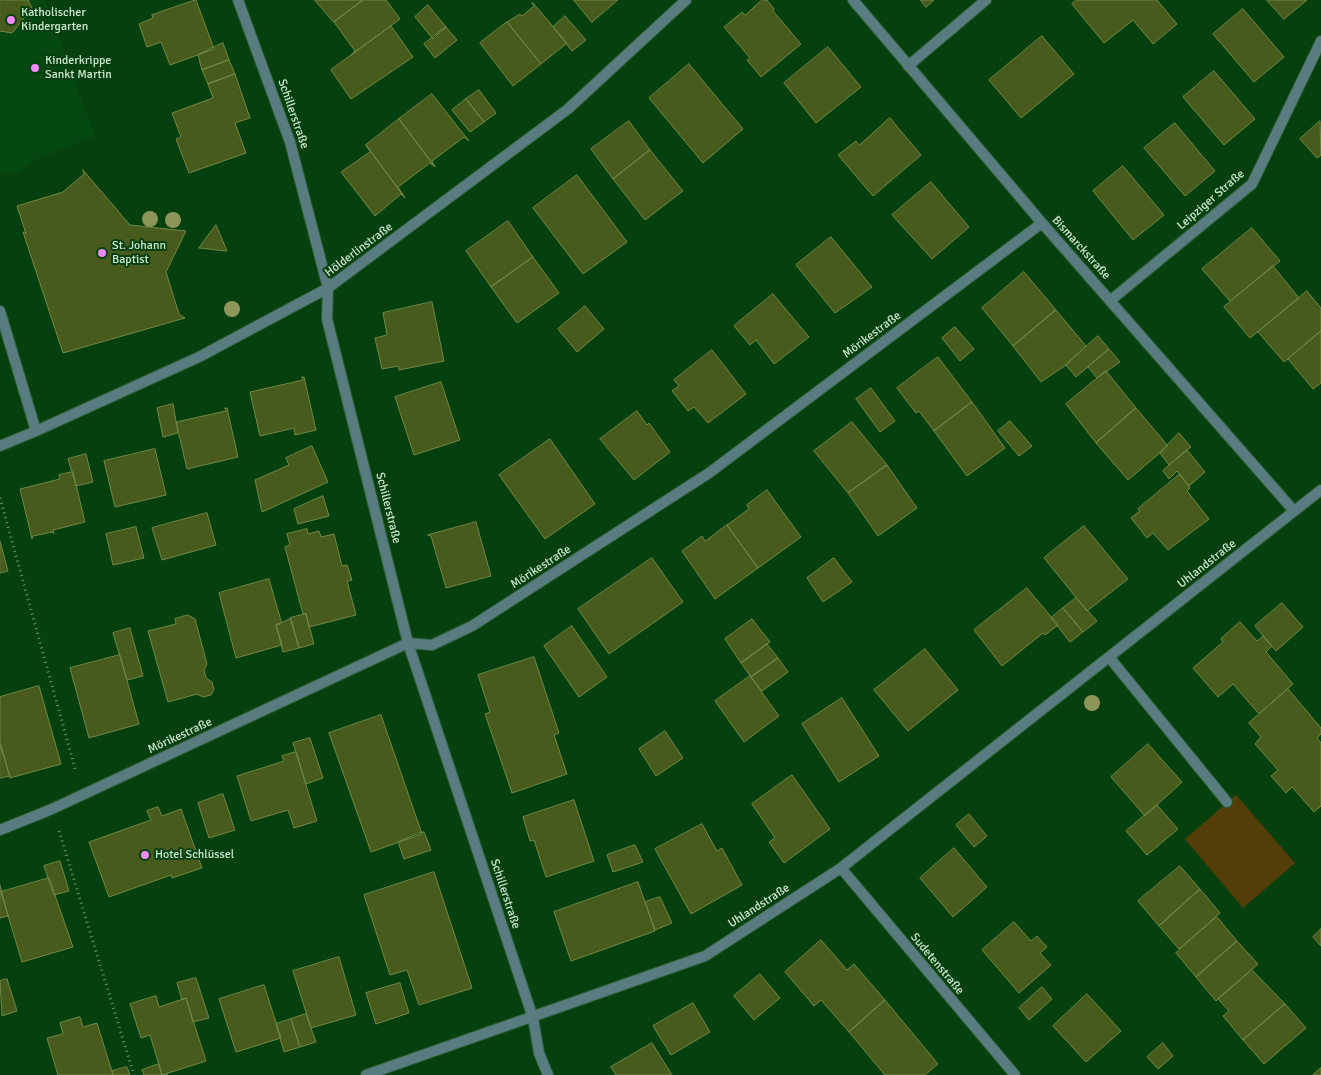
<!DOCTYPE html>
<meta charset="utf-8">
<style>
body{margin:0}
canvas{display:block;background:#06400f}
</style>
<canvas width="1321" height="1075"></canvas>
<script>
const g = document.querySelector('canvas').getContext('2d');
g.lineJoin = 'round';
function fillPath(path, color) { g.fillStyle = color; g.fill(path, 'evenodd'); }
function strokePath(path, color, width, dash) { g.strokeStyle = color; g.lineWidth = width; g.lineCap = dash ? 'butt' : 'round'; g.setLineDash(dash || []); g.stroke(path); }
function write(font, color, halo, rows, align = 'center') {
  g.font = font + ' Signika,sans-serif'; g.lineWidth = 4; g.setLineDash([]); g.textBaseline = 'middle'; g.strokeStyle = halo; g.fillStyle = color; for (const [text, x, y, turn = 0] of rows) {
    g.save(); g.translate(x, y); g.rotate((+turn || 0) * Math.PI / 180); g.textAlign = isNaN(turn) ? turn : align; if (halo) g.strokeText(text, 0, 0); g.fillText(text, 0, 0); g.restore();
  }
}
fillPath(new Path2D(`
 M0 0H45L95 136 37 159 17 173H0Z`), '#054810');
fillPath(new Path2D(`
 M1236 795 1295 863 1243 908 1185 839Z`), '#533e07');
const building = new Path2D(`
 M0 0H28L32 8 12 33 0 31Z
 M196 0 214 49 170 65 161 42 147 47 139 24 153 18 152 15Z
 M315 0H363L334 22Z
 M363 0H386L400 19 350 56 355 51 334 22Z
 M574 0H618L592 22Z
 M762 0H767L774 9 773 11 801 44 761 77 747 60 750 58 724 27 742 12 745 15Z
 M921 0H934L926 7Z
 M1076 0H1157L1177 24 1153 44 1133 20 1104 43 1072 4Z
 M1267 0H1307L1284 19Z
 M532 3H533L567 43 541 64 507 22 520 14 522 16 534 6Z
 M428 5 446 27 433 39 415 17Z
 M1243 9 1284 57 1254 82 1213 34Z
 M565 16 586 40 572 51 553 27Z
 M507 22 541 64 513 86 480 43Z
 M391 26 413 57 351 99 331 70Z
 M446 27 457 40 435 58 424 44Z
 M1042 36 1074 74 1021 118 989 80Z
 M223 43 229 60 202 70 198 55Z
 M828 47 861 87 816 123 784 83Z
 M229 60 235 74 208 84 202 70Z
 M689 64 743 129 703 163 649 98Z
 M1214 71 1255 119 1224 145 1183 97Z
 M235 74 250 118 235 123 246 153 189 173 176 139 181 137 172 113 213 98 208 84Z
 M479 90 496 113 484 122 466 99Z
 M432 94 469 141 464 137 432 161 435 167 399 119Z
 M466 99 484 122 470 132 452 110Z
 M890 118 921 155 873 196 838 155 856 141 859 145Z
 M399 119 435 167 430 163 398 187 405 198 366 145Z
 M629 121 650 150 613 179 591 149Z
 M1320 121 1321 155 1317 158 1300 139Z
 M1175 123 1215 171 1185 196 1144 148Z
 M366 145 405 198 401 194 375 216 341 172 370 152Z
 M650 150 683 191 645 220 613 179Z
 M1123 166 1164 215 1133 240 1093 191Z
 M83 170 130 225 186 231 166 272 179 314 185 318 63 353 23 232 26 234 17 206 63 192 84 174Z
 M577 175 627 242 583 274 533 208Z
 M931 182 969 227 932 259 892 215Z
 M508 221 533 257 491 287 466 251Z
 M216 225 227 251 199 248Z
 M1252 228 1280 261 1230 301 1202 269Z
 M831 237 872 287 835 313 796 265Z
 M533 257 559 293 517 323 491 287Z
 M1273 266 1299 298 1250 338 1224 307Z
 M1024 272 1056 310 1013 346 982 308Z
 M1307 291 1321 308V331L1284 362 1258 332Z
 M773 294 809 337 774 364 756 340 750 345 734 326Z
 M432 302 444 361 399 370 398 366 382 369 375 338 387 335 383 313Z
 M585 306 604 329 577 352 558 329Z
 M1056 310 1086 346 1066 365 1041 382 1013 346Z
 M955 327 974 349 960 361 942 338Z
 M1321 331V383L1313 389 1288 359Z
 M1098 336 1109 349 1076 377 1066 365Z
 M1109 349 1120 362 1097 378 1088 367Z
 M712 350 746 394 708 423 694 407 688 411 672 391 679 386 674 380Z
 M938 357 972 402 934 431 919 411 916 413 897 388Z
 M1106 371 1136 408 1096 443 1066 404Z
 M302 377H304L316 430 295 435 294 428 260 436 250 392 303 380Z
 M441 382 460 440 414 455 395 397Z
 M871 388 895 421 880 432 856 399Z
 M972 402 1005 448 967 476 934 431Z
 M173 404 178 433 163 437 157 408Z
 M225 408H227L238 457 187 469 176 422 226 411Z
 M1136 408 1168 446 1128 480 1096 443Z
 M637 411 647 425 649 423 670 452 634 480 600 439Z
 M1010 421 1032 446 1019 456 998 431Z
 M852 422 887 465 848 493 814 451Z
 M1179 433 1191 447 1169 465 1160 453Z
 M550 439 595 504 545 539 499 475Z
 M312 446 328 482 262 512 255 480 289 465 286 458Z
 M155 449 166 495 115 507 104 461Z
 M1187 450 1205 472 1189 486 1177 471 1169 479 1163 471Z
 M86 454 93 482 76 486 68 459Z
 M887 465 917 508 878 536 848 493Z
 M73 472 85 522 53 530 54 534 52 532 33 536 32 539 20 489 60 479 59 475Z
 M1180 474 1190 488 1187 491 1209 519 1168 550 1153 533 1147 538 1131 518 1140 511 1138 509Z
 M767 490 801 537 758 568 727 525 749 509 747 505Z
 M323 496 329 516 298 524 294 509Z
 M207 513 216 545 162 560 152 528Z
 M476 522 491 576 446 588 431 536 428 535Z
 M727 525 758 568 715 599 682 551 702 536 705 541Z
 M1084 526 1128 579 1087 611 1044 558Z
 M136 527 144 558 113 565 106 534Z
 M307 529 308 534 319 531 321 537 334 534 342 566 347 565 352 580 347 581 356 615 309 627 306 614H303L285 547 290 545 287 534Z
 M0 541 8 571 0 573Z
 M652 558 683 602 609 654 578 609Z
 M834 558 852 582 823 602 807 578Z
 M269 579 281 621V624L276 625 282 645 236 658 219 593Z
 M1027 588 1058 625 1045 635 1043 633 1002 666 974 630Z
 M1076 598 1097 621 1083 632 1063 608Z
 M1282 603 1303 627 1276 651 1255 626Z
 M1063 608 1083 632 1070 642 1051 618Z
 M306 614 314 644 299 648 290 618Z
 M188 615 195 619 207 664 204 670 206 678 212 682 214 689 211 695 203 697 197 694 168 702 148 631 176 624 175 619Z
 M291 619 299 648 283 652 276 625Z
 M752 619 770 642 741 663 725 639Z
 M1240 622 1257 641 1263 636 1272 646 1266 652 1293 684 1259 714 1233 684 1218 697 1193 668 1223 642 1221 639Z
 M572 626 607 677 579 697 544 646Z
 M130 628 143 676 127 680 113 633Z
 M767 644 778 658 751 677 741 663Z
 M925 649 958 690 908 731 874 690Z
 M120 655 139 724 89 738 70 668Z
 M534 657 559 733 554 735 567 774 512 793 485 714 490 712 478 675Z
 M778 658 788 672 762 691 751 677Z
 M750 676 779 716 744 742 715 701Z
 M39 686 61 764 10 778 0 742V697Z
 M1288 689 1321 728V734L1317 738 1321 743V806L1314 812 1292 787 1286 793 1271 776 1278 770 1255 744 1261 737 1249 723Z
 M842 698 879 756 839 782 802 724Z
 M381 715 422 834 371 852 329 733Z
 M665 731 683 758 656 776 639 749Z
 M310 738 323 778 306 784 293 743Z
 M1148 744 1182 782 1145 816 1111 777Z
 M0 745 10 776 0 778Z
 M296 752 317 821 294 828 288 810 251 821 237 776 284 761 282 756Z
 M792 775 830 829 784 863 769 842 775 838 752 804Z
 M223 794 235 830 209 838 198 803Z
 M574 800 594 861 546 877 534 840 530 841 523 817Z
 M1157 805 1178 829 1147 855 1126 831Z
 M158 807 162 816 181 809 202 868 172 878 171 875 109 897 89 842 151 820 147 811Z
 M969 814 987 836 974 847 956 825Z
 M702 824 717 851 722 848 742 885 691 914 655 849Z
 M422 832H424L431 850 404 859 398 842Z
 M635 845 643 862 613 872 607 855Z
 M954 848 987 887 953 917 920 878Z
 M60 861 69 891 54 895 44 866Z
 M1180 866 1200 889 1159 926 1138 901Z
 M434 872 472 988 419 1005 407 970 390 975 364 895Z
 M49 878 73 947 22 962 1 892Z
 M638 882 655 931 571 961 554 912Z
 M0 885 8 916 0 918Z
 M1200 889 1220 913 1179 949 1159 926Z
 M660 897 672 923 655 930 645 902Z
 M1217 917 1237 941 1196 977 1176 953Z
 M1014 922 1031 941 1037 936 1047 947 1040 953 1051 965 1019 993 982 950Z
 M1321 929V946L1313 937Z
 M821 940 847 970 854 964 885 1000 849 1032 821 1000 814 1006 785 972Z
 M1237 941 1258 964 1216 1001 1196 977Z
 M339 957 356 1015 311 1028 293 971Z
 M1252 970 1285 1004 1243 1040 1223 1016 1229 1011 1218 999Z
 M760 974 780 998 754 1020 734 996Z
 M196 978 209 1018 193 1022 186 998 182 1000 177 983Z
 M7 979 17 1011 2 1016 0 981Z
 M400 983 409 1013 376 1024 366 993Z
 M264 985 281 1038 236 1052 219 999Z
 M1042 987 1052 999 1029 1020 1019 1008Z
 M1087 994 1121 1031 1086 1062 1053 1026Z
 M156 996 159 1007 186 998 206 1061 162 1075 150 1035 141 1038 130 1004Z
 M885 1000 938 1064 925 1075H885L849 1032Z
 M693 1003 710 1032 671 1055 653 1026Z
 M1285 1004 1306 1028 1264 1064 1243 1040Z
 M306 1014 316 1042 300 1047 291 1019Z
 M80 1017 83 1027 97 1023 113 1075H58L47 1038 63 1034 60 1023Z
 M291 1019 300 1047 284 1052 276 1024Z
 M652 1043 672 1075H616L611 1067Z
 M1163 1043 1173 1056 1158 1069 1147 1057Z
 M159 1064 162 1075H168H144L142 1070Z
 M127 1067 130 1075H113L112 1071Z
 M1321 1068V1075H1313Z`);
fillPath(building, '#475b1d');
strokePath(building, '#718845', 1);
const minor = new Path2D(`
 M238 0 290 142 328 288 327 319 408 643 533 1018 539 1053 548 1075
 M853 0 1042 223 1294 511
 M908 66 986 0
 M1111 300 1252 184 1321 41
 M0 311 36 431
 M0 446 36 431 199 357 328 288 568 109 686 0
 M1109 657 1227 802
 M0 830 52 809 408 643 432 645 472 626 709 473 1042 223
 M841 868 1015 1075
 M366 1075 705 956 841 868 1321 490`);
strokePath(minor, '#2a5e31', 12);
strokePath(new Path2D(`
 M0 498 76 772
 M59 831 134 1075`), '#6a946e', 3, [1, 4]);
strokePath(minor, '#597c80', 10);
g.fillStyle = '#8d9558';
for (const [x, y] of [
 [150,219],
 [173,220],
 [232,309],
 [1092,703]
]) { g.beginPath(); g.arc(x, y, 8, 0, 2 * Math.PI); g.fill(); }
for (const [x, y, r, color] of [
 [11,20,5,"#ef8bf6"],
 [35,68,5,"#ef8bf6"],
 [102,253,5,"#ef8bf6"],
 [145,855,5,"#ef8bf6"]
]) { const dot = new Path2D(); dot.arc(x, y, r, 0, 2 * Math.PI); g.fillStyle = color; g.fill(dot); strokePath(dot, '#06400f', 2); }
write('12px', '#cce8cc', '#06400f', [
 ["Katholischer",21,13],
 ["Kindergarten",21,27],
 ["Kinderkrippe",45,61],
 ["Sankt Martin",45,75],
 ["St. Johann",112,246],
 ["Baptist",112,260],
 ["Hotel Schlüssel",155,855]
], 'left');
write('12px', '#cce8cc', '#06400f', [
 ["Schillerstraße",293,114,71],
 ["Leipziger Straße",1211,200,-41],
 ["Bismarckstraße",1081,248,48],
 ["Hölderlinstraße",359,250,-37],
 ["Mörikestraße",872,335,-37],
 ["Schillerstraße",388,508,76],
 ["Uhlandstraße",1207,564,-38],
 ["Mörikestraße",541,567,-33],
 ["Mörikestraße",180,736,-25],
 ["Schillerstraße",505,894,72],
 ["Uhlandstraße",759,906,-33],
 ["Sudetenstraße",937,964,50]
]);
</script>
